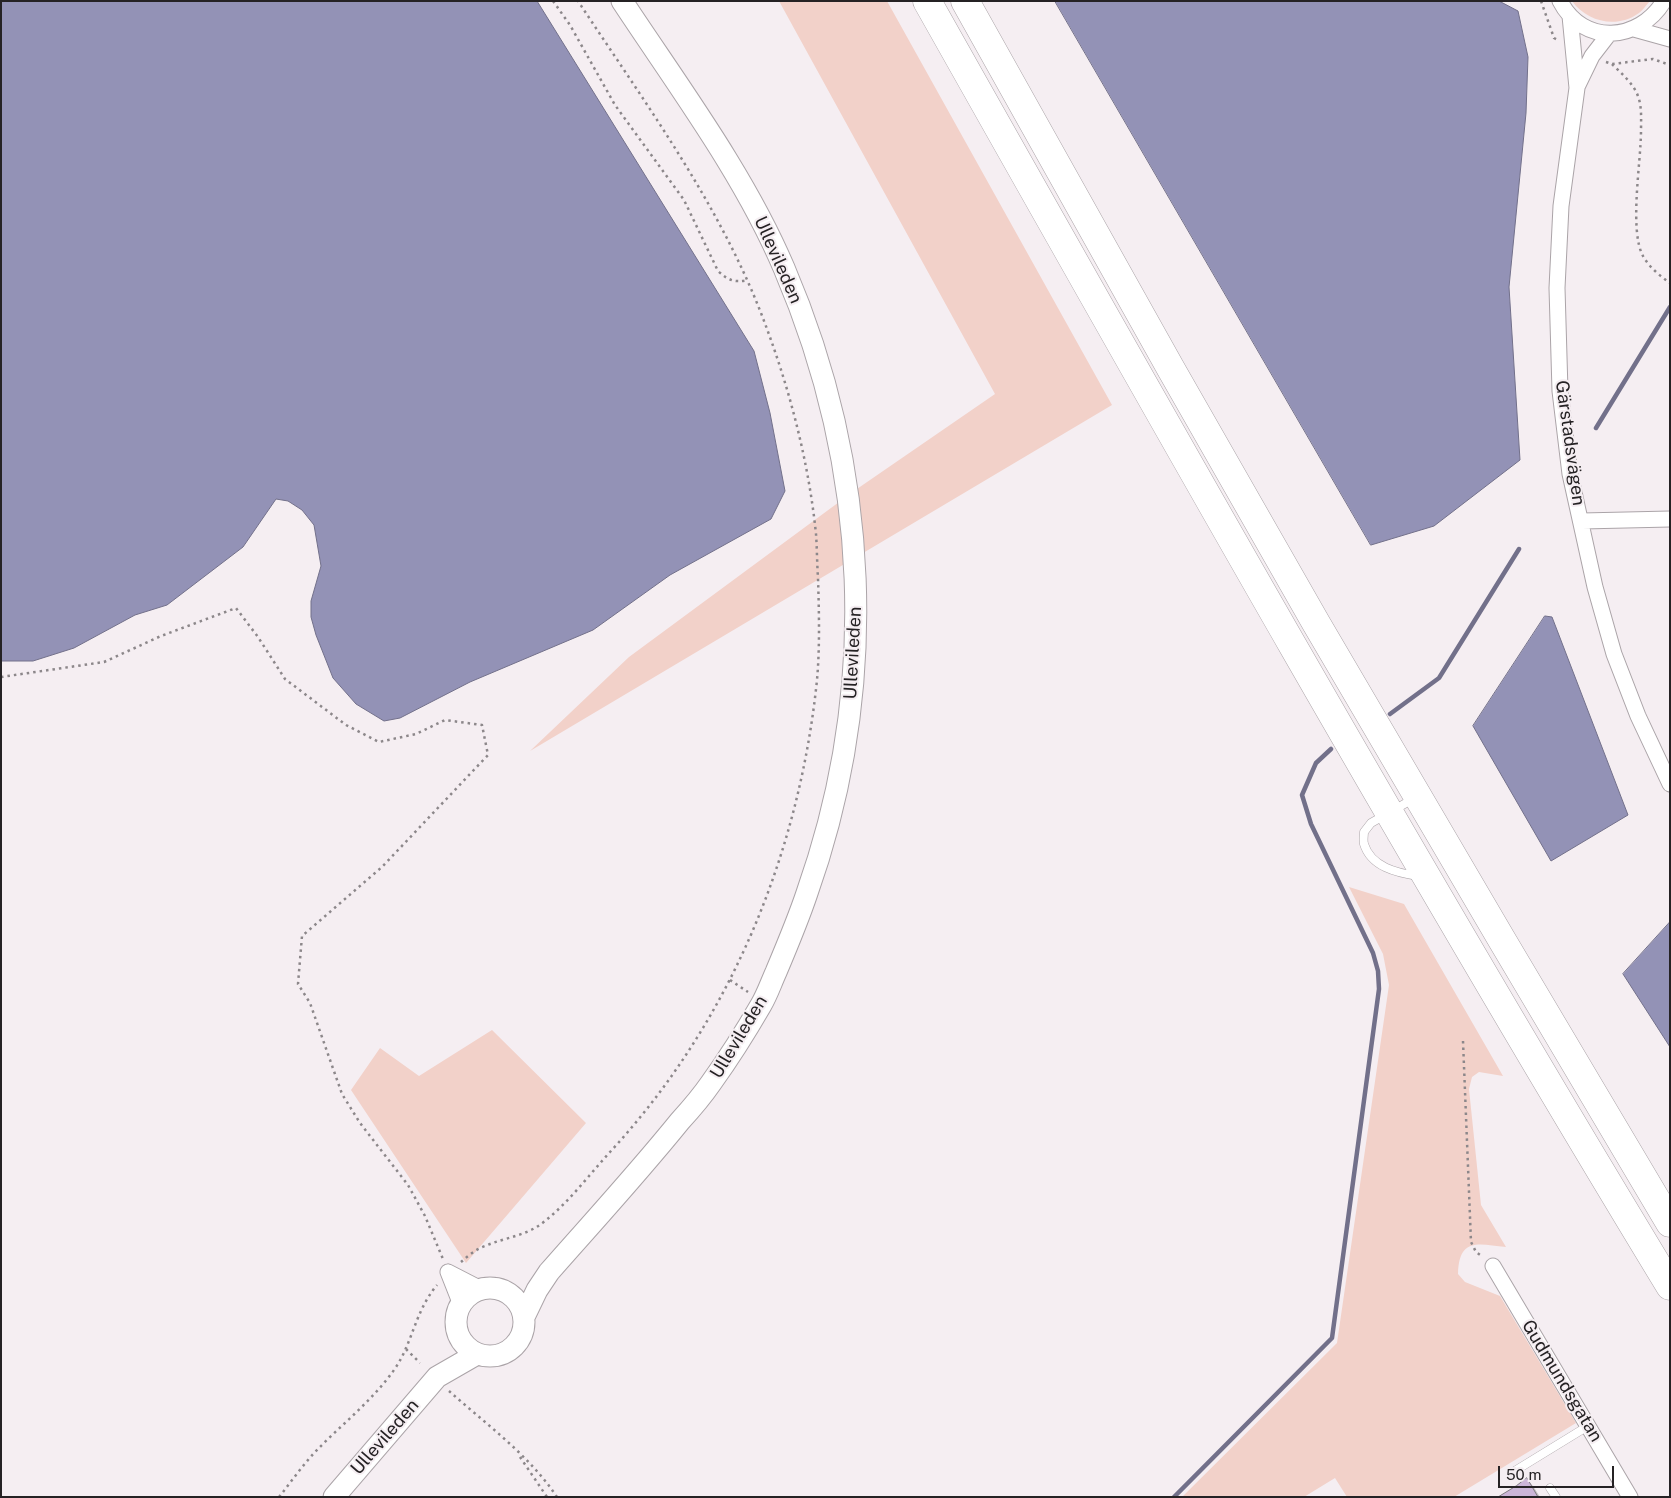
<!DOCTYPE html>
<meta charset="utf-8">
<style>
body{margin:0}
#map{position:relative;width:1671px;height:1498px;overflow:hidden;background:#f5eef2;font-family:"Public Sans",sans-serif}
canvas{display:block}
.frame{position:absolute;inset:0;border:2px solid #252224;pointer-events:none}
.scale{position:absolute;left:1498px;top:1466px;width:116px;height:22px;box-sizing:border-box;border:2px solid #252224;border-top:0;padding-left:6px;font-size:15px;line-height:18px;white-space:nowrap;color:#252224;-webkit-text-stroke:4px #f5eef2;paint-order:stroke}
</style>
<div id="map">
<canvas width="1671" height="1498"></canvas>
<div class="frame"></div>
<div class="scale">50 m</div>
</div>
<script>
const g = document.querySelector('canvas').getContext('2d');
g.lineJoin = 'round';
function fillPath(path, color) { g.fillStyle = color; g.fill(path, 'evenodd'); }
function strokePath(path, color, width, dash) { g.strokeStyle = color; g.lineWidth = width; g.lineCap = dash ? 'butt' : 'round'; g.setLineDash(dash || []); g.stroke(path); }
function write(font, color, halo, rows, align = 'center') {
  g.font = font + ' "Public Sans",sans-serif'; g.lineWidth = 4; g.setLineDash([]); g.textBaseline = 'middle'; g.strokeStyle = halo; g.fillStyle = color; for (const [text, x, y, turn = 0] of rows) {
    g.save(); g.translate(x, y); g.rotate((+turn || 0) * Math.PI / 180); g.textAlign = isNaN(turn) ? turn : align; if (halo) g.strokeText(text, 0, 0); g.fillText(text, 0, 0); g.restore();
  }
}
fillPath(new Path2D(`
 M779 1H887L1112 405 530 751 629 657 854 491 995 394Z
 M1572 1H1650C1646 5 1643 10 1639 13 1617 29 1587 22 1572 1Z
 M1349 887 1404 904 1503 1076 1479 1072 1472 1077 1469 1089 1481 1205 1506 1247C1478 1244 1459 1237 1458 1274L1465 1282 1500 1296 1576 1423 1454 1497H1347L1335 1478 1304 1497H1182L1337 1343 1389 985 1383 954Z
 M492 1030 586 1123 466 1263 351 1090 380 1048 419 1076Z`), '#f2d1c9');
const water = new Path2D(`
 M1 1H537L754 351 770 413 785 491 771 519 670 575 593 630 470 682 400 718 384 721 356 704 333 678 316 635 311 617V601L321 566 314 525 302 510 288 501 276 499 243 547 167 605 135 615 74 648 33 661H1Z
 M1055 1H1499L1518 11 1528 57 1526 113 1509 287 1520 460 1434 526 1371 545Z
 M1545 616 1552 617 1628 815 1551 861 1473 726Z
 M1670 922V1047L1623 974Z`);
fillPath(water, '#9392b6');
strokePath(water, '#72708a', 1);
fillPath(new Path2D(`
 M1527 1480 1533 1486 1540 1497H1517Z`), '#0003');
strokePath(new Path2D(`
 M1596 428 1670 307
 M1390 714 1439 678 1519 549
 M1174 1497 1332 1338 1379 989 1378 971 1373 953 1311 824 1302 795 1316 763 1331 749`), '#72708a', 4.5);
const building = new Path2D(`
 M1527 1478 1538 1497H1498L1516 1486Z`);
fillPath(building, '#cbb5d7');
strokePath(building, '#7d7a7f', 1);
const service = new Path2D(`
 M1413 799 1371 823 1364 832C1364 835 1363 840 1364 844 1371 867 1397 873 1418 876
 M1513 1472 1588 1426
 M1550 1488 1556 1497`);
const minor = new Path2D(`
 M1560 1C1583 46 1639 42 1664 1
 M1570 16 1577 88 1561 206 1557 288 1560 391 1570 474 1595 587 1614 654 1638 716 1670 784
 M1634 29 1670 39
 M1577 87 1592 56 1609 34
 M1582 521 1670 519
 M1493 1266 1630 1497
 M448 1272 481 1289
 M448 1272 461 1305`);
const secondary = new Path2D(`
 M456 1322a34 34 0 1 1 68 0a34 34 0 1 1-68 0Z
 M524 1317 537 1290 549 1272C593 1222 638 1173 680 1121 691 1109 702 1096 711 1083 729 1058 746 1031 761 1005 767 995 771 983 776 972 787 946 798 920 807 893 880 687 870 469 784 268 744 174 678 86 622 1
 M334 1497 437 1377 477 1354`);
const motorway = new Path2D(`
 M927 1C1170 432 1413 863 1670 1286
 M965 1 1171 369 1316 623 1502 940 1670 1223`);
strokePath(service, '#aba4a8', 9);
strokePath(minor, '#aba4a8', 17);
strokePath(secondary, '#aba4a8', 23);
strokePath(motorway, '#aba4a8', 29);
strokePath(new Path2D(`
 M553 1 570 25 615 105 684 200 718 271C728 280 734 283 748 280
 M1541 1 1554 38 1558 40
 M1606 62 1612 64 1653 59 1670 65
 M1612 64C1622 74 1633 83 1638 96 1642 107 1641 119 1641 131 1641 162 1629 230 1643 256 1649 267 1660 276 1670 283
 M1 677 104 662 161 636 236 608 258 637 285 679 346 725 379 742 416 734 445 720 482 725 488 755 382 867 302 936 298 984 310 1003 342 1094 360 1123 408 1185 425 1216 443 1259
 M730 980 748 992
 M1463 1041 1471 1242 1476 1252 1483 1257
 M461 1262C468 1256 476 1249 485 1246 506 1237 527 1236 545 1221 569 1202 589 1175 610 1152 730 1022 799 855 817 680 820 646 819 611 818 578 817 563 817 548 816 534 809 465 791 394 767 329 724 210 647 106 578 1
 M406 1349 420 1363
 M449 1391C486 1424 529 1455 557 1497
 M520 1457 547 1497
 M279 1497C291 1482 302 1466 315 1452 341 1425 372 1401 394 1370 413 1343 414 1313 437 1285`), '#8c878a', 2.5, [2.5, 4]);
strokePath(service, '#fff', 8);
strokePath(minor, '#fff', 15);
strokePath(secondary, '#fff', 21);
strokePath(motorway, '#fff', 28);
write('18px', '#252224', '#f5eef2', [
 ["Ullevileden",778,260,66],
 ["Gärstadsvägen",1570,443,82],
 ["Ullevileden",853,653,-87],
 ["Ullevileden",739,1037,-59],
 ["Gudmundsgatan",1562,1381,59],
 ["Ullevileden",385,1437,-49]
]);
</script>
